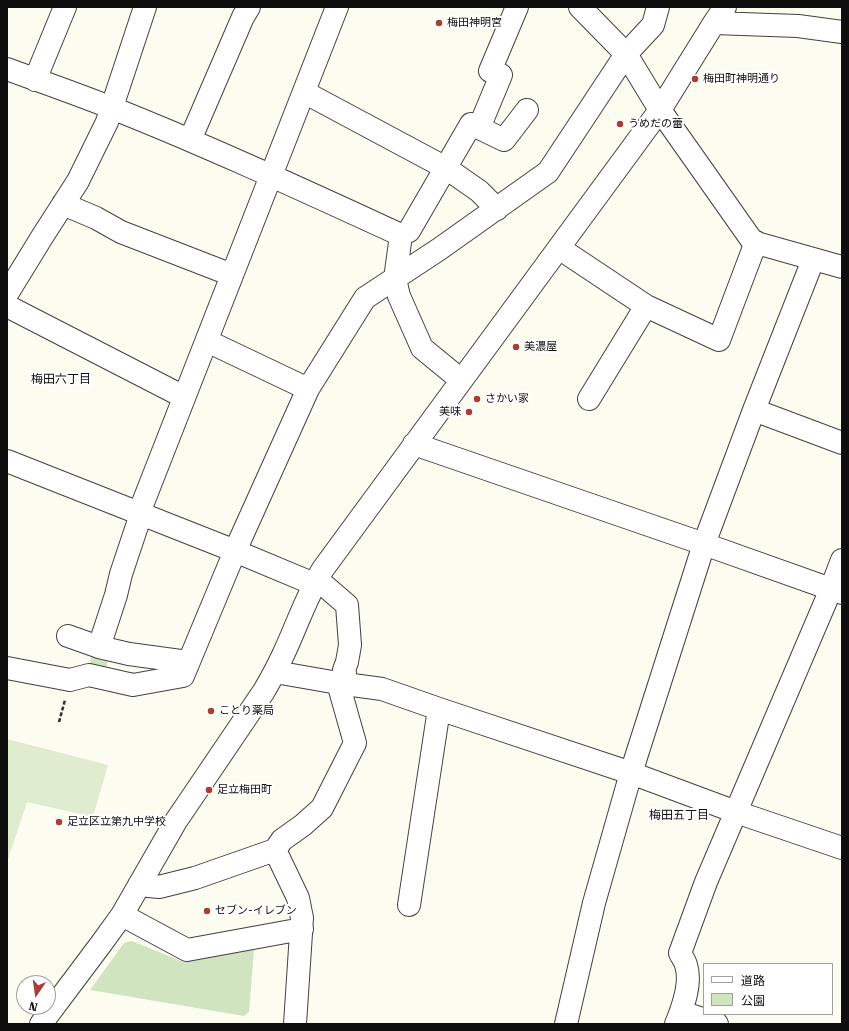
<!DOCTYPE html>
<meta charset="utf-8">
<style>
body{margin:0}
#map{position:relative;width:849px;height:1031px;overflow:hidden;background:#fdfcf1;font-family:"Roboto Serif","Noto Sans JP",serif}
canvas{display:block}
.frame{position:absolute;inset:0;border:8px solid #0e0e0e;pointer-events:none}
.legend{position:absolute;left:703px;top:963px;width:130px;height:52px;box-sizing:border-box;background:#fff;border:1px solid #9f9f9f;margin:0;padding:5px 7px;list-style:none;font-size:12px;color:#0e0e0e}
.legend li{display:flex;align-items:center;gap:8px;height:20px}
.legend b{width:20px;border:1px solid #9f9f9f}
.north{position:absolute;left:16px;top:975px;width:40px;height:40px;box-sizing:border-box;background:#fff;border:1px solid #9f9f9f;border-radius:50%;rotate:193deg;font-size:11px;font-weight:700;line-height:16px;text-align:center;color:#0e0e0e}
.north::after{content:'';display:block;margin:auto;width:14px;height:18px;background:#ac3c38;clip-path:polygon(50% 0,100% 100%,50% 72%,0 100%)}
</style>
<div id="map">
<canvas width="849" height="1031"></canvas>
<div class="frame"></div>
<ul class="legend">
<li><b style="height:5px;background:#fff"></b>道路</li>
<li><b style="height:11px;background:#cfe4bf"></b>公園</li>
</ul>
<div class="north">N</div>
</div>
<script>
const g = document.querySelector('canvas').getContext('2d');
g.lineJoin = 'round';
function fillPath(path, color) { g.fillStyle = color; g.fill(path, 'evenodd'); }
function strokePath(path, color, width, dash) { g.strokeStyle = color; g.lineWidth = width; g.lineCap = dash ? 'butt' : 'round'; g.setLineDash(dash || []); g.stroke(path); }
function write(font, color, halo, rows, align = 'center') {
  g.font = font + ' "Roboto Serif","Noto Sans JP",serif'; g.lineWidth = 4; g.setLineDash([]); g.textBaseline = 'middle'; g.strokeStyle = halo; g.fillStyle = color; for (const [text, x, y, turn = 0] of rows) {
    g.save(); g.translate(x, y); g.rotate((+turn || 0) * Math.PI / 180); g.textAlign = isNaN(turn) ? turn : align; if (halo) g.strokeText(text, 0, 0); g.fillText(text, 0, 0); g.restore();
  }
}
fillPath(new Path2D(`
 M93 649 110 653 104 675 88 671Z
 M132 941 181 961 252 949 254 950 249 1012 244 1016 90 990 124 943Z`), '#cfe4bf');
fillPath(new Path2D(`
 M7 739 108 765 93 817 27 802 7 862Z`), '#e0eccf');
const minor = new Path2D(`
 M580 7 626 54 660 110 753 242 842 267
 M714 23 798 26 842 32
 M7 69C42 82 77 94 112 108 210 147 305 191 401 235L395 279 399 296 422 348 461 380
 M35 80 65 7
 M304 92 446 168 479 191 497 209
 M479 128 501 75 490 71 517 7
 M190 140 243 17 249 7
 M63 204 96 218 121 232 232 275
 M401 235 409 231 471 124 504 140 527 110
 M559 248 646 306
 M7 294 42 237 78 181 107 122 145 7
 M7 306 184 397
 M207 341 308 389
 M589 399 646 306 719 340 756 242
 M754 410 842 443
 M414 444 704 544 842 593
 M7 461 235 551 314 584 325 586 347 605 350 645 347 662 344 670 345 673 343 683
 M139 513 337 7
 M68 636 99 647 129 654 188 662
 M99 647 116 595 121 574 141 514
 M7 668 70 680 89 675 133 685 183 676 235 551 308 389 365 298 438 250 548 172 626 54 653 25 658 7
 M275 672 338 683 382 689 439 709 631 773 736 812 842 848
 M275 850 298 898 302 918 295 1024
 M139 885 159 887 195 878 275 850 282 840 303 825 322 808 355 743 338 683
 M409 905 439 709
 M122 915 187 950 302 929
 M681 1012 717 1024
 M41 1024 101 944 122 915 176 821 264 691C271 679 278 666 284 653 297 625 307 595 323 569L660 110 714 23 725 7
 M566 1024 594 903 631 773 704 544 754 410 813 260
 M676 1024C683 1007 692 983 686 965 685 961 682 957 680 953L706 882 831 589 842 560`);
strokePath(minor, '#414141', 24);
strokePath(new Path2D(`
 M59 722 65 700`), '#303030', 2.5, [4, 2]);
strokePath(minor, '#fff', 22);
for (const [x, y, r, color] of [
 [439,23,4,"#ac3c38"],
 [695,79,4,"#ac3c38"],
 [620,124,4,"#ac3c38"],
 [516,347,4,"#ac3c38"],
 [477,399,4,"#ac3c38"],
 [469,412,4,"#ac3c38"],
 [211,711,4,"#ac3c38"],
 [209,790,4,"#ac3c38"],
 [59,822,4,"#ac3c38"],
 [207,911,4,"#ac3c38"]
]) { const dot = new Path2D(); dot.arc(x, y, r, 0, 2 * Math.PI); g.fillStyle = color; g.fill(dot); strokePath(dot, '#fff', 1.5); }
write('11px', '#0e0e0e', '#fff', [
 ["梅田神明宮",447,23],
 ["梅田町神明通り",703,79],
 ["うめだの蕾",628,124],
 ["美濃屋",524,347],
 ["さかい家",485,399],
 ["美味",461,412,"right"],
 ["ことり薬局",219,711],
 ["足立梅田町",217,790],
 ["足立区立第九中学校",67,822],
 ["セブン-イレブン",215,911]
], 'left');
write('12px', '#0e0e0e', '#fff', [
 ["梅田六丁目",61,379],
 ["梅田五丁目",679,815]
]);
</script>
